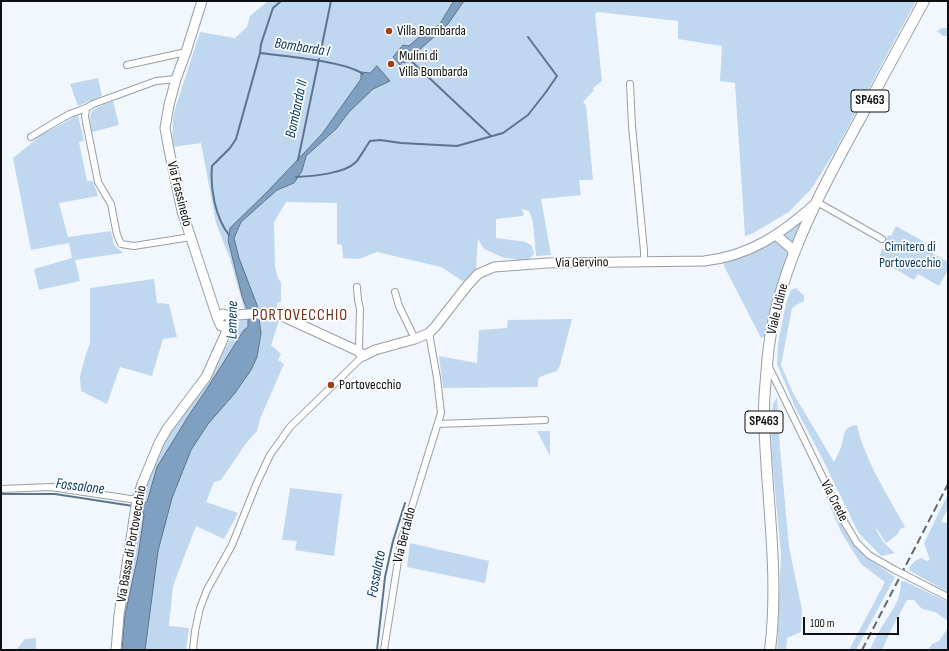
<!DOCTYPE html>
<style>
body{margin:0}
#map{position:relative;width:949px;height:651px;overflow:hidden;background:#f1f7fc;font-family:"Sofia Sans Condensed",sans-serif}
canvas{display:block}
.frame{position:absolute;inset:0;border:2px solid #0e0f11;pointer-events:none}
.scale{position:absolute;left:803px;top:617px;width:96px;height:18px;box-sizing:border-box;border:2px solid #0e0f11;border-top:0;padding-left:5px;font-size:12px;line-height:14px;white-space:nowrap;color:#0e0f11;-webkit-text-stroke:3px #fff;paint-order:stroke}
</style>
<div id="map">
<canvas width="949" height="651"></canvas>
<div class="frame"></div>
<div class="scale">100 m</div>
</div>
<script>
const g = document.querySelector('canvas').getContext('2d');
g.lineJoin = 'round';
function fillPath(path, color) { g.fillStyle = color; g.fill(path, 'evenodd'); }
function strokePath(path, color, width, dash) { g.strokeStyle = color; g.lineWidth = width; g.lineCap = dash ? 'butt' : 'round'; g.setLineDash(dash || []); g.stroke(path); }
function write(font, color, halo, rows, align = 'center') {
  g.font = font + ' "Sofia Sans Condensed",sans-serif'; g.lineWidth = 3.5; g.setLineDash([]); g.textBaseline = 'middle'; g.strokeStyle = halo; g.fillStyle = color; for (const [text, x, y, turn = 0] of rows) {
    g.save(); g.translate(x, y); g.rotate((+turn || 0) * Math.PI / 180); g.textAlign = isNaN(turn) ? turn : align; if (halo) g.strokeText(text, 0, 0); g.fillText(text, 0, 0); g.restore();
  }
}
fillPath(new Path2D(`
 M268 1H916L835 151 812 188 789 212 753 233 745 236 735 83 720 81 722 46 678 39V21L598 12 595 14 602 81 593 88 594 90 583 102 586 105 593 180H579L581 195 541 199 551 255 536 256 533 222 529 211 521 209 524 213 523 216 496 219V238L526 242 532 246 534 254 529 259 518 260 502 257 484 249 478 239 476 270 464 282 441 267 377 252 359 259 343 258 342 245 337 244V203L286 202 274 222 275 267 278 278 281 283V302L277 303 279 321 271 345 281 354 278 360 284 364 260 419 257 431 247 442 221 480 214 482 206 502 238 513 224 539 196 526 173 586 169 626 189 628 186 650H118L140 503 146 479 161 447 182 412 209 378 245 312 230 259 216 223 201 143 172 147 173 117 175 109 200 32 235 38 247 27 250 16Z
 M942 28H948V36H943L937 31Z
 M98 78 102 96 78 106 70 84Z
 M113 101 119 125 92 132C87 107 92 110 113 101Z
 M78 115 84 141 79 142 87 181H93L98 196 59 203 68 237 111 231 114 245 123 253 75 260 80 281 39 290 34 269 72 258 69 243 31 250 13 158 43 134Z
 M802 221 803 223 793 245 783 237 782 234Z
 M896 226 933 247 930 252 948 262V270L939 286 918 274 914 280 878 259 888 235 891 236Z
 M774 241 786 248 787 253V260L766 336 761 338 724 266V261Z
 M154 279 157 303 169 304 177 337 163 339 152 376 120 367 107 404 81 391 80 376 86 354 90 343V288Z
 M796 288 804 296V301L798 304 792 308 781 365 793 393 834 462C836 458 839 452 841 447 845 435 842 427 857 425 864 459 889 497 905 527L900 529 898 534 886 543 875 526C879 538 886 546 895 553L881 556 858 532 822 458 795 407 777 364 778 344 786 303 791 290Z
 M572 319 560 365 557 371 542 376 538 378V387L443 388 439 356 477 363 479 330 507 328 508 320Z
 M777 397 780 448 789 547 802 610 801 632 787 638 786 650H777L781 554 772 458 771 420 773 404Z
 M537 431H550V456Z
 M809 456 847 534 866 557 895 577 856 650H849L885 582 861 564 841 532Z
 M290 488 342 494 334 556 295 550 297 541 282 540Z
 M948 494V508L941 522 948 523V592L910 571 909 567 915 561 921 558 927 561 930 560 924 543Z
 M410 543 489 561 485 583 407 567Z
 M901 581 906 582 948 602V621L935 612 922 609 914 600H907L892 628 882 650H870C873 643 876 636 880 630 890 612 901 603 901 581Z
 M948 628V650H928L932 644 939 641Z
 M36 638V650H16L25 639Z`), '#c0d7f0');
const water = new Path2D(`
 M454 1H464L448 24 405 63 403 62 400 65 393 57 403 45 409 46 418 38 439 25Z
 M377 66 390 81 373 89 349 112 336 129 306 156 302 171 294 183 277 190 241 222 234 238 239 258 257 305 261 333 257 357 251 370 235 393 208 424 191 450 172 498 158 551 145 650H122L125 615 138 556 144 515 141 507 142 504 147 502 157 467 189 415 206 390 244 330 248 327V312L242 296 228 240 230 228 267 192 322 134 361 79V72L370 73Z`);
fillPath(water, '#80a0c1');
strokePath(water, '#5e748c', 1);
strokePath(new Path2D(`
 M281 1 273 8 261 44 260 53C284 56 345 61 363 74
 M321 50 331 1
 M408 58 491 136
 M298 160 319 59
 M296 177C313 176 344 174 356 162 361 156 365 148 370 141L380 140 401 143 457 146 503 133 528 115 546 92 557 76 528 37
 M229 235C215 217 210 188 212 166L230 148 236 139 260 53
 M1 494H55L133 506
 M377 650 385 577 393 541 405 503`), '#5e748c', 2);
const street = new Path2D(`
 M127 65 186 52
 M630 84 632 126 644 251V262
 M86 109 85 117 98 182 111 204 117 235 121 244 134 246 191 237
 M31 137C44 129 56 121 70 114 79 110 85 110 93 104L156 81 176 79
 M817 202 882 239
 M357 287 358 300 360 309 359 347 358 351
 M395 292 399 306 415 339
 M768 365 845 523 857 543 869 555 895 570
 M438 424 545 420
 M1 489 51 487 137 500
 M905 575 948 597
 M193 650 195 631 200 608 207 590 232 545 256 485 270 455 290 427 363 356
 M384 650 401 542 441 413 437 378 429 333`);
const secondary = new Path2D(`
 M202 1 186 52 176 79 169 105 165 128 169 150 182 211 218 320
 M776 235 791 248 794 254
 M229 316 231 319 230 324 227 326H221L219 322V318L223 314 229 316 248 314H271L284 317 358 351 363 356 375 350 415 339 429 333 435 327 467 286 478 274 494 267 547 263 704 261C750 256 781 234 815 204
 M116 650 119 615 137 500 142 484 159 443 167 429 206 377 230 324`);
const primary = new Path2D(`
 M770 650C780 570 765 490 764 410 764 395 766 380 767 365 773 278 819 194 860 119 881 80 903 40 924 1`);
strokePath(street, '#999ea3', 8);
strokePath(secondary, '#999ea3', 11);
strokePath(primary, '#999ea3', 12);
strokePath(street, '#fff', 6);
strokePath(secondary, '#fff', 9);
strokePath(primary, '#fff', 10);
strokePath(new Path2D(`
 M862 650 948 484`), '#65686b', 2, [8, 4]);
const streetBridge = new Path2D(`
 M895 570 905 575`);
strokePath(streetBridge, '#999ea3', 8, []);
strokePath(streetBridge, '#fff', 6);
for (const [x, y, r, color] of [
 [389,31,4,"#a33d16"],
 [391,64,4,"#a33d16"],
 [331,385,4,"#a33d16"]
]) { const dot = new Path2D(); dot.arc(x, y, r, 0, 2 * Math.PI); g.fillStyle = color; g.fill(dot); strokePath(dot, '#fff', 1.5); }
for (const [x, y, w] of [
 [870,101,38],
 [764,422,38]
]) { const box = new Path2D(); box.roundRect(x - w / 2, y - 11, w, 22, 3); g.fillStyle = '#fff'; g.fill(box); strokePath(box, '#0e0f11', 1); }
write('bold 13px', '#0e0f11', null, [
 ["SP463",870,101],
 ["SP463",764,422]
]);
write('14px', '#0e0f11', '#fff', [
 ["Villa Bombarda",397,31],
 ["Mulini di",399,56],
 ["Villa Bombarda",399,72],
 ["Portovecchio",339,385]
], 'left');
write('14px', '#0e0f11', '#fff', [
 ["Via Frassinedo",179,194,76],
 ["Via Gervino",582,263,-1],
 ["Viale Udine",778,309,-76],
 ["Via Crede",834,501,63],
 ["Via Bertaldo",405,535,-76],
 ["Via Bassa di Portovecchio",132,544,-80]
]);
write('14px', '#00355f', '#fff', [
 ["Cimitero di",910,247],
 ["Portovecchio",910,263]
]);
write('italic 15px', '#00345e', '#fff', [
 ["Bombarda I",302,48,9],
 ["Bombarda II",297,109,-78],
 ["Lemene",233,320,-89],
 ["Fossalone",80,487,7],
 ["Fossalato",377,574,-79]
]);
g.letterSpacing = '1px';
write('16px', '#6f2e16', '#fff', [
 ["PORTOVECCHIO",300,316]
]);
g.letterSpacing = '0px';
</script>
